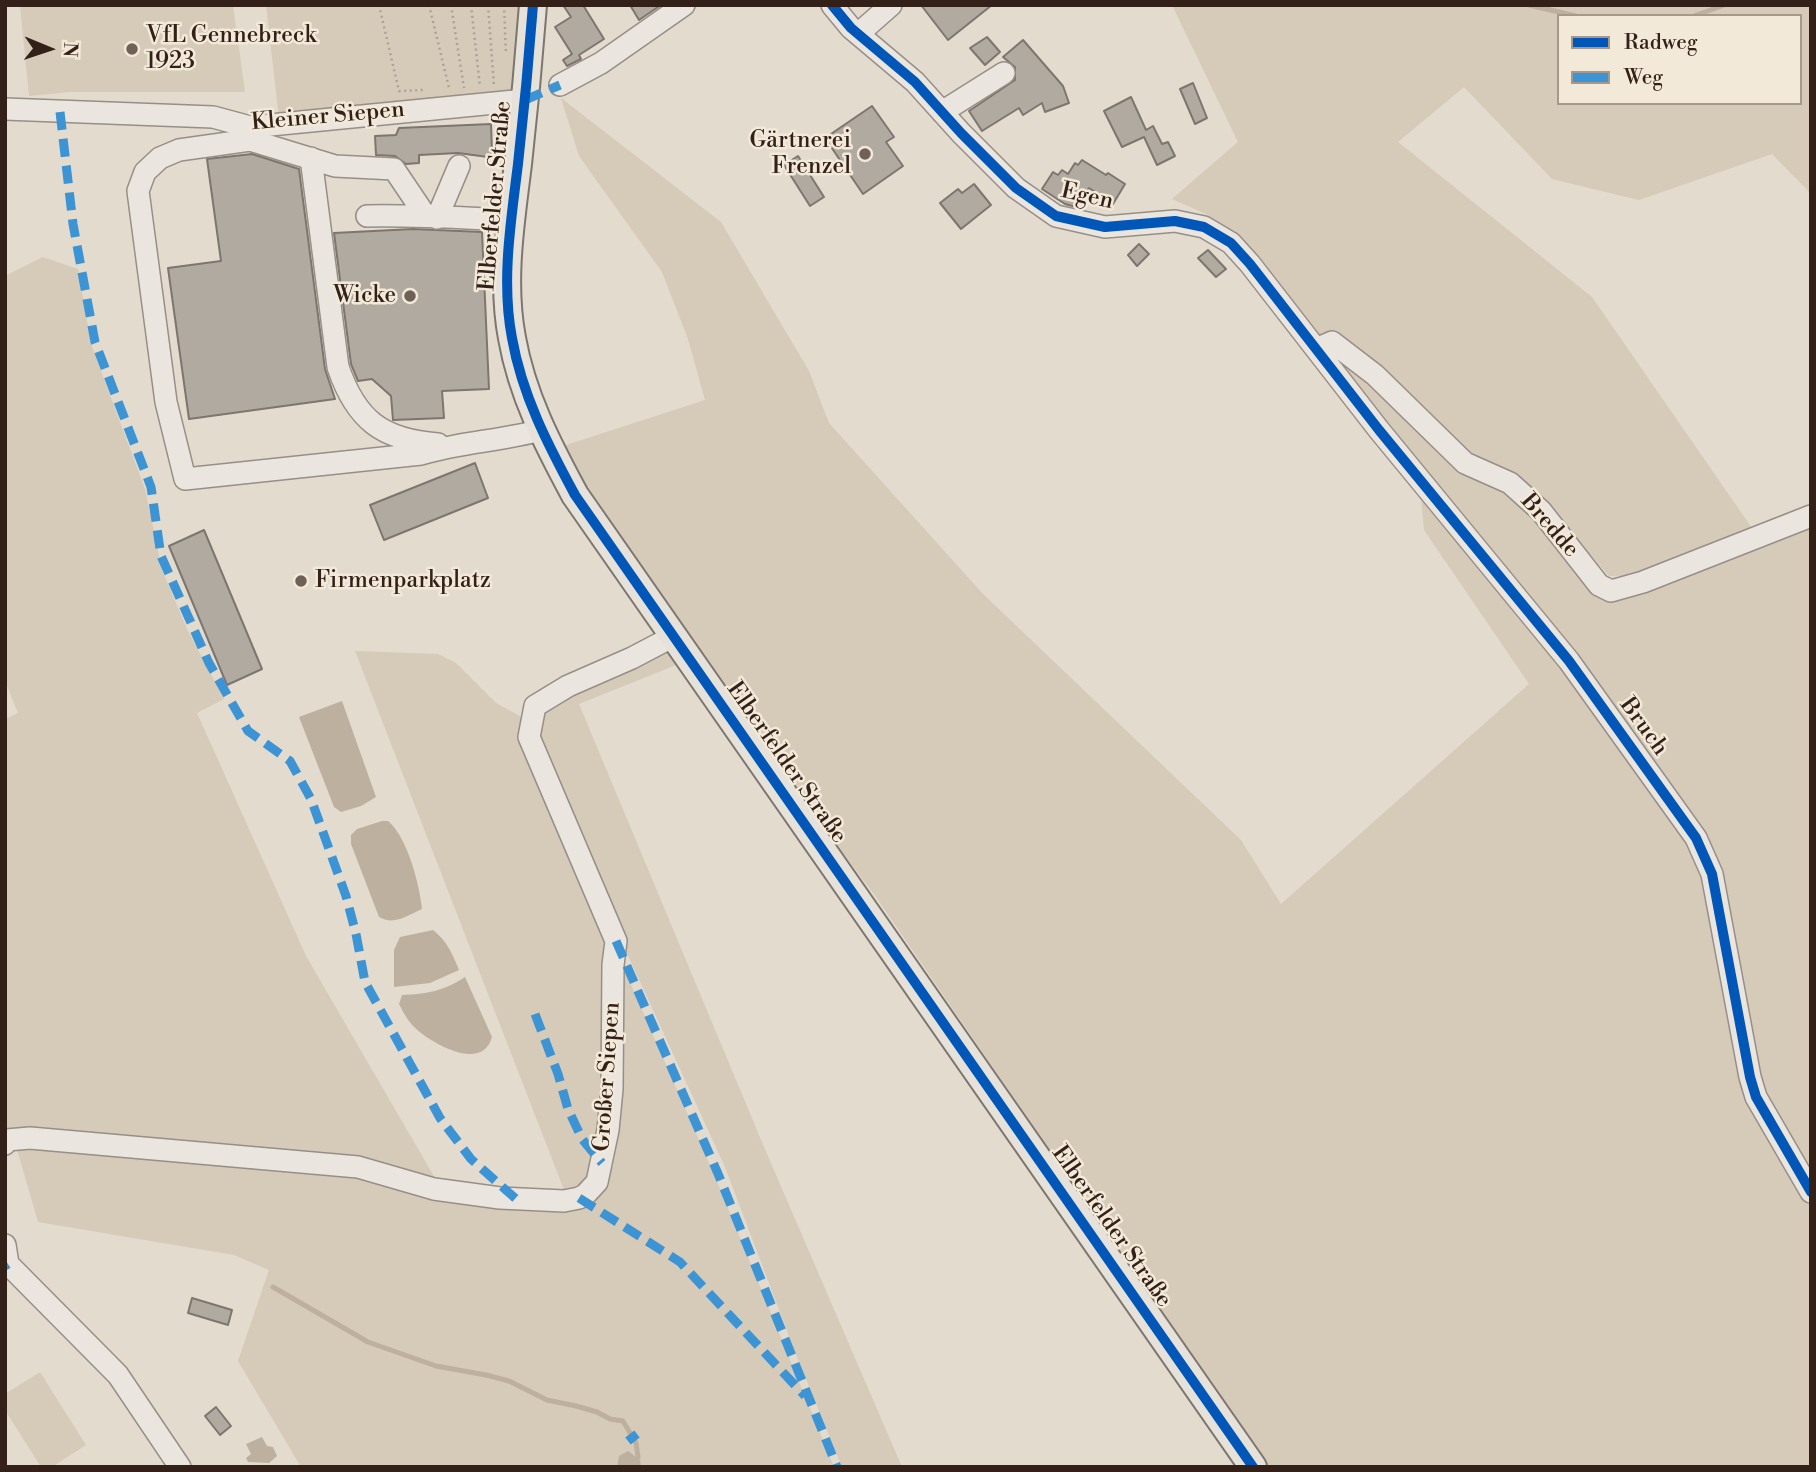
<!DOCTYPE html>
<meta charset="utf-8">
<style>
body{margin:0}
#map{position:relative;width:1816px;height:1472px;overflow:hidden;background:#e3dbce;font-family:"Libre Bodoni",serif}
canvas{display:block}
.frame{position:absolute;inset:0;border:7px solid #322019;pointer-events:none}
.legend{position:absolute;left:1557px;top:14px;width:245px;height:91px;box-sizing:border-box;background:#f3e9d9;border:2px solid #a6998c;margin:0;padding:9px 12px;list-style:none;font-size:21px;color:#322019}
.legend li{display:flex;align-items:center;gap:14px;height:35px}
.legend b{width:35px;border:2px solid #a6998c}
.north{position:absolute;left:14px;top:14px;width:70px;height:70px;-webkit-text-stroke:5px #f3e9d9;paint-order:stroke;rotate:92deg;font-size:19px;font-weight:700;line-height:28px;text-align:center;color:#322019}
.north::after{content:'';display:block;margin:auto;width:24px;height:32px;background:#322019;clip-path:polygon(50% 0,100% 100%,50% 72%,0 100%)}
</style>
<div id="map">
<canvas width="1816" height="1472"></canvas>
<div class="frame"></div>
<ul class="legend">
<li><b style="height:9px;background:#0057b8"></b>Radweg</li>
<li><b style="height:9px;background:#3d94d4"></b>Weg</li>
</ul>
<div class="north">N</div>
</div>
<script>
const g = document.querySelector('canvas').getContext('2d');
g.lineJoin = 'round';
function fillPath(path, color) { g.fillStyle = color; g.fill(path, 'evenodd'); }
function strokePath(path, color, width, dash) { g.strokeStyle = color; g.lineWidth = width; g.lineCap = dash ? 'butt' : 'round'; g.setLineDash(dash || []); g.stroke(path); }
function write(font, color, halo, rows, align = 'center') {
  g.font = font + ' "Libre Bodoni",serif'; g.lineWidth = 5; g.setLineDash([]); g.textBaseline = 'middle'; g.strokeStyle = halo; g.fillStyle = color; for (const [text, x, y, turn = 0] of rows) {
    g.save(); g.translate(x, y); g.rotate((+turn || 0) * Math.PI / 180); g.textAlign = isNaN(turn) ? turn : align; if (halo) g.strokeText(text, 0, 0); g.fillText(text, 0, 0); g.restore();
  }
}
fillPath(new Path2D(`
 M20 5H233L245 92H70L29 96Z
 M266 5H524L518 95 279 119Z
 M1172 5H1811V194L1772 154 1639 200 1552 179 1464 87 1398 142 1592 297 1754 531 1638 577 1609 576 1541 496 1535 513 1600 596 1811 520V1178L1758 1082 1722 875 1705 830 1562 634 1483 541 1248 253 1208 215 1172 199 1238 142ZM1559 16H1800V103H1559Z
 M561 98 721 222 809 371 829 423 983 594 1241 840 1281 904 1529 684 1424 530 1421 497 1597 710 1704 866 1776 1148 1811 1206V1467H1267L876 897 712 678 594 496 557 448 705 400 688 339 662 272 579 156Z
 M43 257 78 269 91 344 145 489 162 570 187 629 224 699 197 713 306 956 439 1185 5 1134V719L18 713 5 681V276Z
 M671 642 686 661 579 704 764 1147 902 1467H842L795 1352 725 1167 609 914 536 738 542 709Z
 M355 651 438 654 456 663 496 703 527 720 619 957 716 1179 834 1467H301L238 1361 269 1270 234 1255 38 1222 16 1146 566 1195Z
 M40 1372 86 1445 52 1467H41L5 1410V1394Z`), '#d6cab9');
fillPath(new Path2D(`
 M342 701 376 797 361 806 341 812 334 807 299 717Z
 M382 821H388C407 836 420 886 422 909 408 915 394 926 379 917L351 844V835L357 829Z
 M433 930C447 941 452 953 459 970L430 983 394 987V950L400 937Z
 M465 977 492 1037C482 1073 431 1043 414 1027 408 1021 403 1012 399 1004L402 995C427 994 444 991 465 977Z
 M262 1437 267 1446 273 1447 277 1456 269 1463 248 1462 246 1458 251 1454 246 1444Z
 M628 1451 640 1460 641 1467H617L619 1456Z`), '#bdb09f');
strokePath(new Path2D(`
 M1529 5 1576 16
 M1694 16 1724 5
 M273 1287 368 1342 436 1366 486 1375 509 1381 547 1400 576 1406 597 1412 610 1419 623 1421 636 1443 638 1457`), '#bdb09f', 5);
const building = new Path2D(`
 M563 5H583L604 39 579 55 581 59 567 66 563 60 572 54 555 27 571 17Z
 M630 5H661L639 20Z
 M921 5H992L948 40Z
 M987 37 1000 52 985 65 970 48Z
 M1023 40 1063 86 1069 103 1045 112 1042 103 1023 115 1019 108 982 131 969 111 1015 80V67L1003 57Z
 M1193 83 1207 118 1195 124 1180 89Z
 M1131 97 1146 130 1153 126 1162 144 1168 142 1175 156 1157 165 1144 137 1122 147 1104 111Z
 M872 106 894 137 886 142 903 166 863 194 825 138Z
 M491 124 492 152 488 157 458 153 419 155V163L406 164 395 156 376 155 375 136 396 135 399 128Z
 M252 154 299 169 325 369 335 399 189 419 168 268 221 261 207 159Z
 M798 156 824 197 810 206 784 165Z
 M1082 160 1106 175 1108 173 1125 184 1113 204 1089 188 1076 207 1065 204 1042 189 1053 172 1058 175 1062 170 1068 174 1075 163 1078 165Z
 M974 184 991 205 961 229 940 203 958 189 962 193Z
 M413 229 482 232 489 389 442 391 444 418 393 420 391 396 372 379 358 381 351 364 334 233Z
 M1139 244 1149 254 1137 266 1128 255Z
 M1208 250 1226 269 1216 277 1198 258Z
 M475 463 488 498 384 540 370 505Z
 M204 530 262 669 227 685 169 546Z
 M192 1298 232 1310 228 1325 188 1313Z
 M216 1407 231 1426 220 1435 205 1416Z`);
fillPath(building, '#b1aaa1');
strokePath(building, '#7d766f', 2);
const minor = new Path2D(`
 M832 5 851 28 915 82 961 133 1016 188 1056 216 1105 227 1175 221 1204 227 1231 243 1250 264 1379 430 1569 661 1696 838 1712 874 1750 1077 1756 1097 1811 1192
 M858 34 891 5
 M560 85 601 63 684 5
 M5 109 213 117 250 127 525 100
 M942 112 1004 73
 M311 158 338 367C356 420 382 440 438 444
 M425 215 394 169 335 166 250 140 179 150 160 158 145 172 138 191 166 402 185 479 421 454C460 442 501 441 541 430
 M367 216C415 215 463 218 511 220
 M437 218 459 166
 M1316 349 1332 342 1375 375 1465 463 1510 483 1541 511 1599 585 1611 591 1643 582 1811 516
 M5 1144 7 1140 30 1138 358 1167 434 1189 500 1198 564 1201 579 1198 585 1195 597 1182 608 1130 612 1089 613 965 616 941 529 737 535 706 568 686 632 658 672 637
 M5 1245 8 1264 118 1375 180 1467`);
const major = new Path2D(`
 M533 5C529 58 524 111 518 164 511 221 501 281 512 338 522 395 548 445 575 495L1253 1467`);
strokePath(minor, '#968f87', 24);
strokePath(major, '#7d766f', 30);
strokePath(new Path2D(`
 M379 5 399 91 423 90
 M429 5 449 88H447
 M451 5 464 88
 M471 5 480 87
 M488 5 494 86
 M504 5 506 54`), '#a8a39d', 2.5, [2, 3.5]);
strokePath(minor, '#eae5de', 21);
strokePath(major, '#e6e1d9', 26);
strokePath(new Path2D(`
 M525 100 560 85
 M60 112 73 224 95 342 151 487 161 556 209 663 248 731 290 761 311 799 346 896 356 934 365 982 440 1118 471 1159 516 1199
 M616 941 719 1176 837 1467
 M535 1014 558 1074 568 1109 582 1139 602 1163
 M579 1198 680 1262 805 1396
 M5 1266 8 1264
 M628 1441 637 1434`), '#3d94d4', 9, [18, 9]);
strokePath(new Path2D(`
 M533 5C529 58 524 111 518 164 511 221 501 281 512 338 522 395 548 445 575 495L1253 1467
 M832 5 851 28 915 82 961 133 1016 188 1056 216 1105 227 1175 221 1204 227 1231 243 1250 264 1379 430 1569 661 1696 838 1712 874 1750 1077 1756 1097 1811 1192`), '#0057b8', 10);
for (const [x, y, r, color] of [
 [132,49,7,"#706158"],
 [865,154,7,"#706158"],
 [410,296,7,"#706158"],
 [301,581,7,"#706158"]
]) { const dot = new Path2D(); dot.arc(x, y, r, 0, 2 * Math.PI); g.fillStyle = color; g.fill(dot); strokePath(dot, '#f3e9d9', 2.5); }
write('23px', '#322019', '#f3e9d9', [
 ["VfL Gennebreck",146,36],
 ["1923",146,62],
 ["Gärtnerei",851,141,"right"],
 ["Frenzel",851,167,"right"],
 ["Wicke",396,296,"right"],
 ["Firmenparkplatz",315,581]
], 'left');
write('23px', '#322019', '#f3e9d9', [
 ["Kleiner Siepen",328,117,-5],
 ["Elberfelder Straße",496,196,-85],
 ["Egen",1087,197,13],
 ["Bredde",1549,526,49],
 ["Bruch",1643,727,54],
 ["Elberfelder Straße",786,763,55],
 ["Großer Siepen",608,1077,-86],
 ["Elberfelder Straße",1111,1227,55]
]);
</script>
